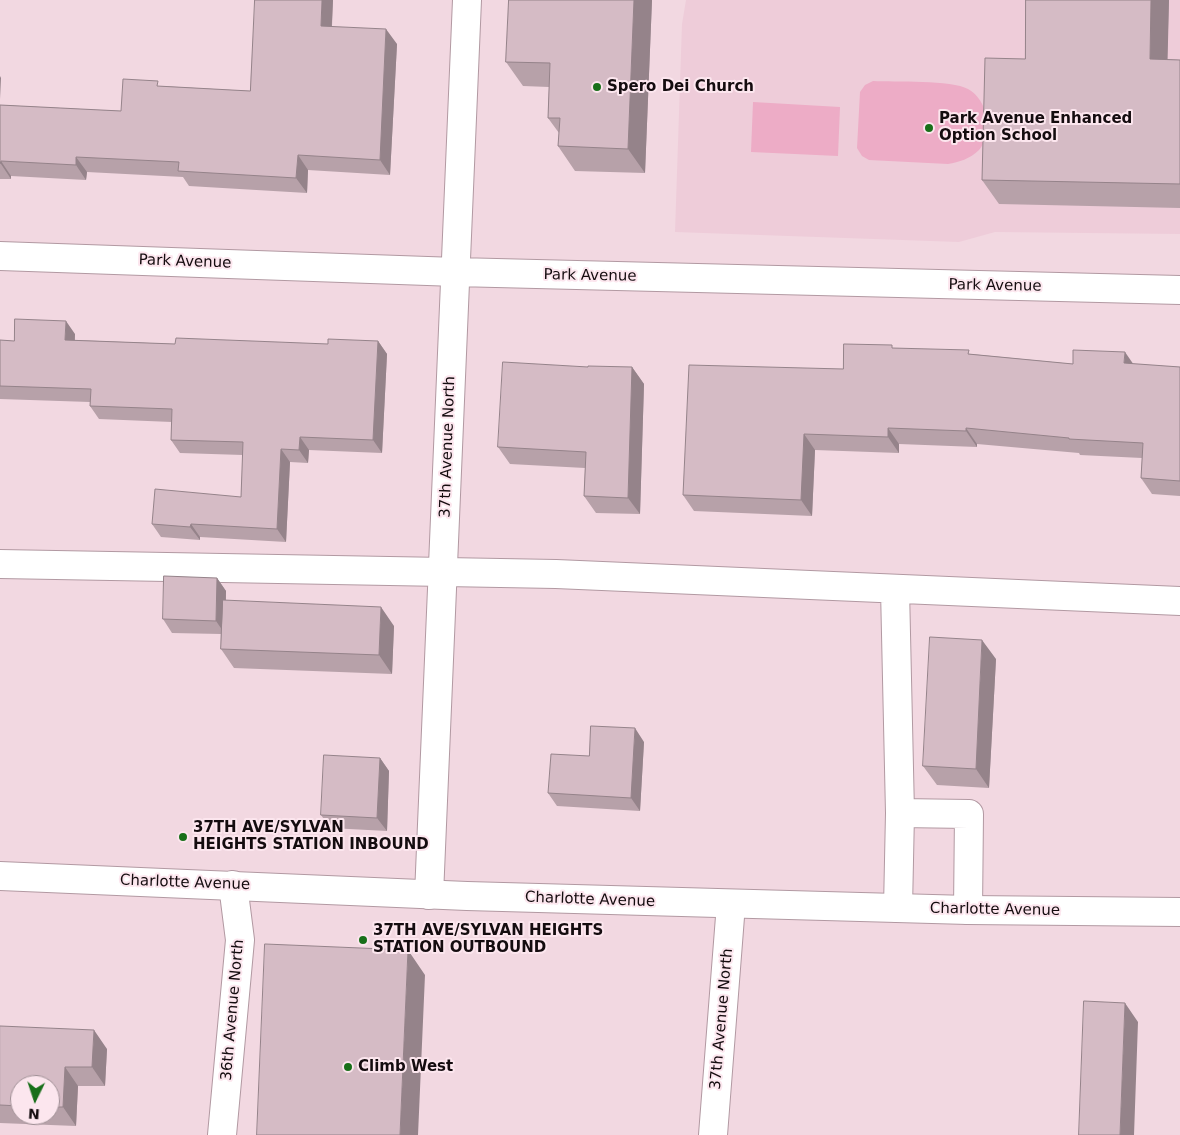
<!DOCTYPE html>
<style>
body{margin:0}
#map{position:relative;width:1180px;height:1135px;overflow:hidden;background:#f2d8e1;font-family:"DejaVu Sans",sans-serif}
canvas{display:block}
.north{position:absolute;left:10px;top:1075px;width:50px;height:50px;box-sizing:border-box;background:#fce6ee;border:1px solid #9f8f95;border-radius:50%;rotate:184deg;font-size:14px;font-weight:700;line-height:20px;text-align:center;color:#140c0f}
.north::after{content:'';display:block;margin:auto;width:18px;height:22px;background:#186f19;clip-path:polygon(50% 0,100% 100%,50% 72%,0 100%)}
</style>
<div id="map">
<canvas width="1180" height="1135"></canvas>
<div class="north">N</div>
</div>
<script>
const g = document.querySelector('canvas').getContext('2d');
g.lineJoin = 'round';
function fillPath(path, color) { g.fillStyle = color; g.fill(path, 'evenodd'); }
function strokePath(path, color, width, dash) { g.strokeStyle = color; g.lineWidth = width; g.lineCap = dash ? 'butt' : 'round'; g.setLineDash(dash || []); g.stroke(path); }
function write(font, color, halo, rows, align = 'center') {
  g.font = font + ' "DejaVu Sans",sans-serif'; g.lineWidth = 4; g.setLineDash([]); g.textBaseline = 'middle'; g.strokeStyle = halo; g.fillStyle = color; for (const [text, x, y, turn = 0] of rows) {
    g.save(); g.translate(x, y); g.rotate((+turn || 0) * Math.PI / 180); g.textAlign = isNaN(turn) ? turn : align; if (halo) g.strokeText(text, 0, 0); g.fillText(text, 0, 0); g.restore();
  }
}
fillPath(new Path2D(`
 M686 0H1180V234L995 232 959 242 675 232 682 24Z`), '#eeccd9');
fillPath(new Path2D(`
 M873 81C894 82 952 80 968 89 988 100 994 133 979 150 970 159 959 162 948 164L869 160 862 156 857 148 860 92 865 85Z
 M753 102 840 107 838 156 751 152Z`), '#edacc6');
const minor = new Path2D(`
 M0 256 456 272 1180 290
 M0 564 556 574 1180 601
 M895 589 900 813
 M429 895 467 0
 M898 908 900 813 969 814 968 910
 M222 1135 240 940 233 885
 M713 1135 731 904`);
const major = new Path2D(`
 M0 876 467 896 968 910 1180 912`);
strokePath(minor, '#b299a2', 30);
strokePath(major, '#b299a2', 30);
strokePath(minor, '#fff', 28);
strokePath(major, '#fff', 28);
fillPath(new Path2D(`
 M333 0 332 26 397 44 390 175 308 170 307 193 189 186 183 177 87 172 86 180 11 176V179H0V105L121 111 161 86 250 91Z
 M509 0H652L645 173 575 171 558 146 559 133 548 118 549 87 523 86 506 62Z
 M1026 0H1169L1167 59 1180 60V208L999 204 982 180 1025 59Z
 M75 334V340L175 344H328L378 341 387 354 382 453 309 450 308 463 290 462 286 542 200 537V540L161 537 152 524 241 497 243 455 180 453 171 440 172 422 99 419 90 406V402L0 399V340L14 341Z
 M894 348 971 354 1073 364H1133L1180 367V496L1152 494 1141 478 1142 458 1080 455 1079 453 977 444V447L899 444V453L815 450 812 516 694 511 683 495 843 369Z
 M588 367H632L644 384 640 514 596 513 584 496 585 468 510 464 498 447Z
 M217 578 226 591V600L394 626 392 674 234 668 221 649V634L172 633 163 619Z
 M996 659 989 788 937 785 923 766Z
 M644 742 640 811 557 806 548 793 589 756Z
 M380 758 389 771 387 831 330 828 321 815Z
 M0 1026 107 1049 105 1086H78L76 1126 0 1123ZM20 1085H50V1115H20Z`), '#b7a1a9');
fillPath(new Path2D(`
 M322 0H333L331 41 321 26Z
 M634 0H652L645 173 628 149Z
 M1151 0H1169L1167 83 1150 59Z
 M386 29 397 44 390 175 380 160Z
 M0 76 1 78 0 99Z
 M298 155 308 170 307 193 296 178Z
 M76 157 87 172 86 180 76 165Z
 M1 161 11 176V179L1 164Z
 M66 321 75 334 74 353 65 340Z
 M378 341 387 354 382 453 373 440Z
 M1125 352 1136 368 1124 363Z
 M632 367 644 384 640 514 628 498Z
 M888 428 899 444V453L888 437Z
 M966 428 977 444V447L966 431Z
 M804 434 815 450 812 516 801 500Z
 M300 437 309 450 308 463 299 450Z
 M281 449 290 462 286 542 277 529Z
 M191 524 200 537V540L190 527Z
 M217 578 226 591 225 634 216 621Z
 M381 607 394 626 392 674 379 655Z
 M982 640 996 659 989 788 976 769Z
 M635 728 644 742 640 811 631 798Z
 M380 758 389 771 387 831 377 818Z
 M408 950 425 975 418 1135H400Z
 M1125 1003 1138 1022 1134 1135H1120Z
 M94 1030 107 1049 105 1086 92 1067Z
 M65 1067 78 1086 76 1126 63 1107Z`), '#95838a');
const building = new Path2D(`
 M255 0H322L321 26 386 29 380 160 298 155 296 178 178 171 179 162 76 157V165L1 161 0 164V105L121 111 123 79 158 81 157 86 250 91Z
 M509 0H634L628 149 558 146 560 118H548L550 63 506 62Z
 M1026 0H1151L1150 59 1180 60V184L982 180 985 58 1025 59Z
 M15 319 66 321 65 340 175 344 176 338 328 344V339L378 341 373 440 300 437 299 450 281 449 277 529 191 524 190 527 152 524 155 489 241 497 243 442 171 440 172 409 90 406 91 389 0 386V340L14 341Z
 M844 344 892 345V348L969 350 968 354 1073 364V350L1125 352 1124 363 1180 367V481L1141 478 1143 443 1069 439V438L966 428V431L888 428V437L804 434 801 500 683 495 689 365 843 369Z
 M503 362 588 367V366L632 367 628 498 584 496 586 452 498 447Z
 M164 576 217 578 216 621 163 619Z
 M223 600 381 607 379 655 221 649Z
 M930 637 982 640 976 769 923 766Z
 M591 726 635 728 631 798 548 793 551 754 589 756Z
 M324 755 380 758 377 818 321 815Z
 M265 944 408 950 400 1135H257Z
 M1084 1001 1125 1003 1120 1135H1079Z
 M0 1026 94 1030 92 1067H65L63 1107H50V1085H20V1106L0 1105Z`);
fillPath(building, '#d5bbc5');
strokePath(building, '#95838a', 1);
for (const [x, y, r, color] of [
 [597,87,5,"#186f19"],
 [929,128,5,"#186f19"],
 [183,837,5,"#186f19"],
 [363,940,5,"#186f19"],
 [348,1067,5,"#186f19"]
]) { const dot = new Path2D(); dot.arc(x, y, r, 0, 2 * Math.PI); g.fillStyle = color; g.fill(dot); strokePath(dot, '#fce6ee', 2); }
write('bold 15px', '#140c0f', '#fce6ee', [
 ["Spero Dei Church",607,87],
 ["Park Avenue Enhanced",939,119],
 ["Option School",939,136],
 ["37TH AVE/SYLVAN",193,828],
 ["HEIGHTS STATION INBOUND",193,845],
 ["37TH AVE/SYLVAN HEIGHTS",373,931],
 ["STATION OUTBOUND",373,948],
 ["Climb West",358,1067]
], 'left');
write('15px', '#140c0f', '#fce6ee', [
 ["Park Avenue",185,262,2],
 ["Park Avenue",590,276,1],
 ["Park Avenue",995,286,1],
 ["37th Avenue North",448,447,-88],
 ["Charlotte Avenue",185,883,2],
 ["Charlotte Avenue",590,900,2],
 ["Charlotte Avenue",995,910,1],
 ["36th Avenue North",233,1010,-85],
 ["37th Avenue North",722,1019,-85]
]);
</script>
